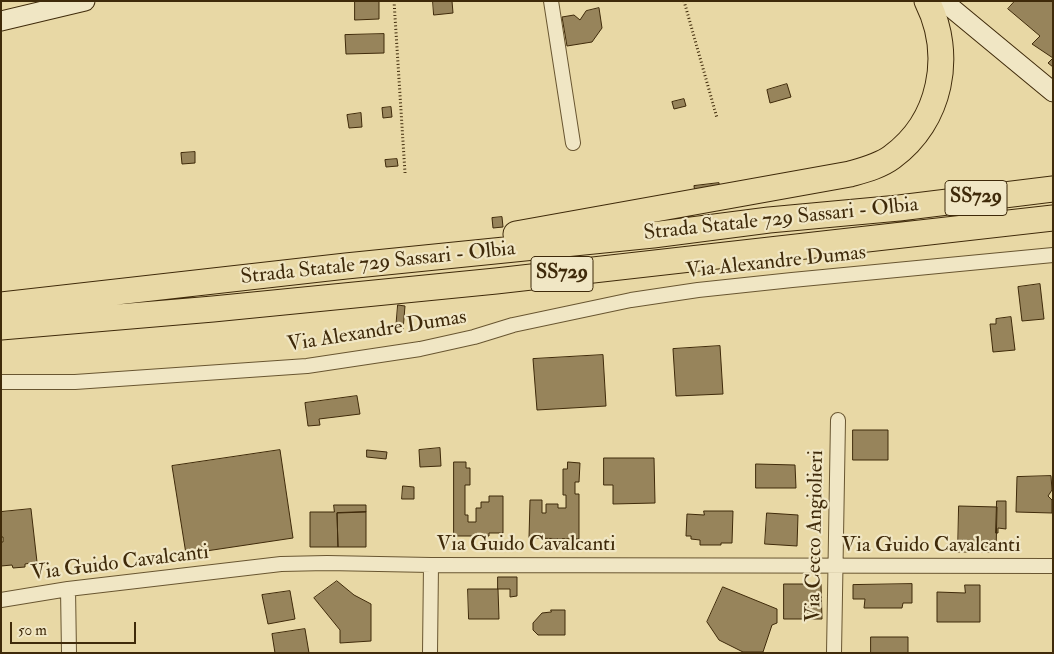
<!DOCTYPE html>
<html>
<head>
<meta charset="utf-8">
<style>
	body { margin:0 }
	#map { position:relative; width:1054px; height:654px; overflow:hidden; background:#e8d8a5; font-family:"IM FELL Double Pica",serif }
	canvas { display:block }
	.frame { position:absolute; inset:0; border:2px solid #3f2a0a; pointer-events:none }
	.scale { position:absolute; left:10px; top:622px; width:126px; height:22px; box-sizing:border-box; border:2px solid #3f2a0a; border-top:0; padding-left:6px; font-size:15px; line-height:18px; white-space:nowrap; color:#3f2a0a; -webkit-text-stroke:4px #f0e6c4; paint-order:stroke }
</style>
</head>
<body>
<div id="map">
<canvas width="1054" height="654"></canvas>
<div class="frame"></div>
<div class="scale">50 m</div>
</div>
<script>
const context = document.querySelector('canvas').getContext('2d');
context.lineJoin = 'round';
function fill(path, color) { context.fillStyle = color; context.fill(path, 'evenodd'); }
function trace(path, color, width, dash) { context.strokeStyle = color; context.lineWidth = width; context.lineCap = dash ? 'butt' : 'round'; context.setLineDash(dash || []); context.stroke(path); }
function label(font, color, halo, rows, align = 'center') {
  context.font = font + ' "IM FELL Double Pica",serif'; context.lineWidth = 4.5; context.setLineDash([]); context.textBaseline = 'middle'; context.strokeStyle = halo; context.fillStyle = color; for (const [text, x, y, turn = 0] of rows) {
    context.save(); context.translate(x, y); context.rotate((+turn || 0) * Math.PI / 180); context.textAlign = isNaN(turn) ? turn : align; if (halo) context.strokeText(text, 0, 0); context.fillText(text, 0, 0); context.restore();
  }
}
const building = new Path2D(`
	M355,1H379V19L355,20Z
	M433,1H452L453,13L434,15Z
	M1015,1H1053V67L1048,63L1053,58L1032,44L1040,36L1008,9Z
	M599,8L602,28L592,42L567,46L562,17L574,15L580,20L586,11Z
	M384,34V53L346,54L345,35Z
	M787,84L791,97L770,103L767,90Z
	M684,99L686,106L674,109L672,102Z
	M391,107L392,117L383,118L382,108Z
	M361,113L362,127L349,128L347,115Z
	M195,152V163L182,164L181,153Z
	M397,159L398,166L386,167L385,160Z
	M719,183L721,195L696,199L694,186Z
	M502,217L503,227L493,228L492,218Z
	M1040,284L1044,319L1022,321L1018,287Z
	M398,305L405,306L403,330L396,329Z
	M1011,317L1015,350L993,352L990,324H996V319Z
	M720,346L723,394L676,396L673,349Z
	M603,355L606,406L537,410L533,359Z
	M357,396L360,414L319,419L320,425L308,426L305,403Z
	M853,430H888V460H853Z
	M440,448L441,466L420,467L419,450Z
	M280,450L293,538L186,554L172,466Z
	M367,450L387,452L386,459L367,457Z
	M604,458H654L655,503L613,504V485H604Z
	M454,462H466V468H470V485H465V515H468V522H476V508H481V502H489V496H503V533H489V536H454Z
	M568,462L580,463L579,482H575V494H579V539L529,538L530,500H542V513H546V504H558V508H566V495H563V469H567Z
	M756,464L795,465L796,488H756Z
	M1051,476L1052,490L1048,496L1052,500V513L1016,512L1017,477Z
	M403,486L414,487V499H402Z
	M997,501H1006V529L998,528V533H996Z
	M334,505H366V512L337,513L338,547H310V512H334Z
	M959,506L997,507L996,552H958Z
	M31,509L37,562L25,564V567L13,568L12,565L1,566V542H3V537H1V512Z
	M704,511H733L732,543H721V545H700V540L691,539V536H686L687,514L704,515Z
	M366,512V547H338L337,513Z
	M767,513L798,515L797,546L765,544Z
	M498,577H517V596L510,597V589H498Z
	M337,581L354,595L371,604V641L340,643V630L314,598Z
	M784,584H821L822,619H784Z
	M912,584V603H903L902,608H864L865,599H853V585Z
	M965,585H980V622H937V592L965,593Z
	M723,587L777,609V623L772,625L763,652H743L719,640L707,622Z
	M468,589H498L499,619H469Z
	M290,591L295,619L268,624L262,595Z
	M551,610H565V635H538L533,630V623L542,613L551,612Z
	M305,629L309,653H275L272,634Z
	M871,637H908V653H871Z`);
fill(building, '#97845b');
trace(building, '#3f2a0a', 1);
const street = new Path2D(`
	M551,1L573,143
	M1,382H75L307,366L420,349L474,337L513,325L631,300L698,290L792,280L1053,255
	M68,589L69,653
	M1,600L68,589L281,564L327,563L431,565L1053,566
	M430,653L431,565
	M834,653L838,420`);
const secondary = new Path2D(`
	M943,1L1053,92
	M1,21L85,1`);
const highway = new Path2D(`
	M516,234L850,174C864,170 880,166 892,157C941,121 954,55 927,1
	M1,305L346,266L653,235L769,220L899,208L1053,189
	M1,327L213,309L496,281L1053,218`);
trace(street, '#695631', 16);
trace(secondary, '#3f2a0a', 21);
trace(highway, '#3f2a0a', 27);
trace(new Path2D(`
	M394,1L405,173
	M684,1L717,118`), '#3f2a0a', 3, [1, 2.5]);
trace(street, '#f0e6c4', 14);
trace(secondary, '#f0e6c4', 19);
trace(highway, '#e8d8a5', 25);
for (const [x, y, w] of [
	[976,198,62],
	[562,274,62]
]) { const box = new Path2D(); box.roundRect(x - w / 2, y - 17.5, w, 35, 4); context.fillStyle = '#f0e6c4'; context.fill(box); trace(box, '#3f2a0a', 1); }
label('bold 20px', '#3f2a0a', null, [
	["SS729",976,198],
	["SS729",562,274]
]);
label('21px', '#3f2a0a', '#f0e6c4', [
	["Strada Statale 729 Sassari - Olbia",781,220,-6],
	["Via Alexandre Dumas",776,263,-6],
	["Strada Statale 729 Sassari - Olbia",378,264,-6],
	["Via Alexandre Dumas",377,332,-9],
	["Via Cecco Angiolieri",816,536,-89],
	["Via Guido Cavalcanti",526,545],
	["Via Guido Cavalcanti",931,546],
	["Via Guido Cavalcanti",120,564,-7]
]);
</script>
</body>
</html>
